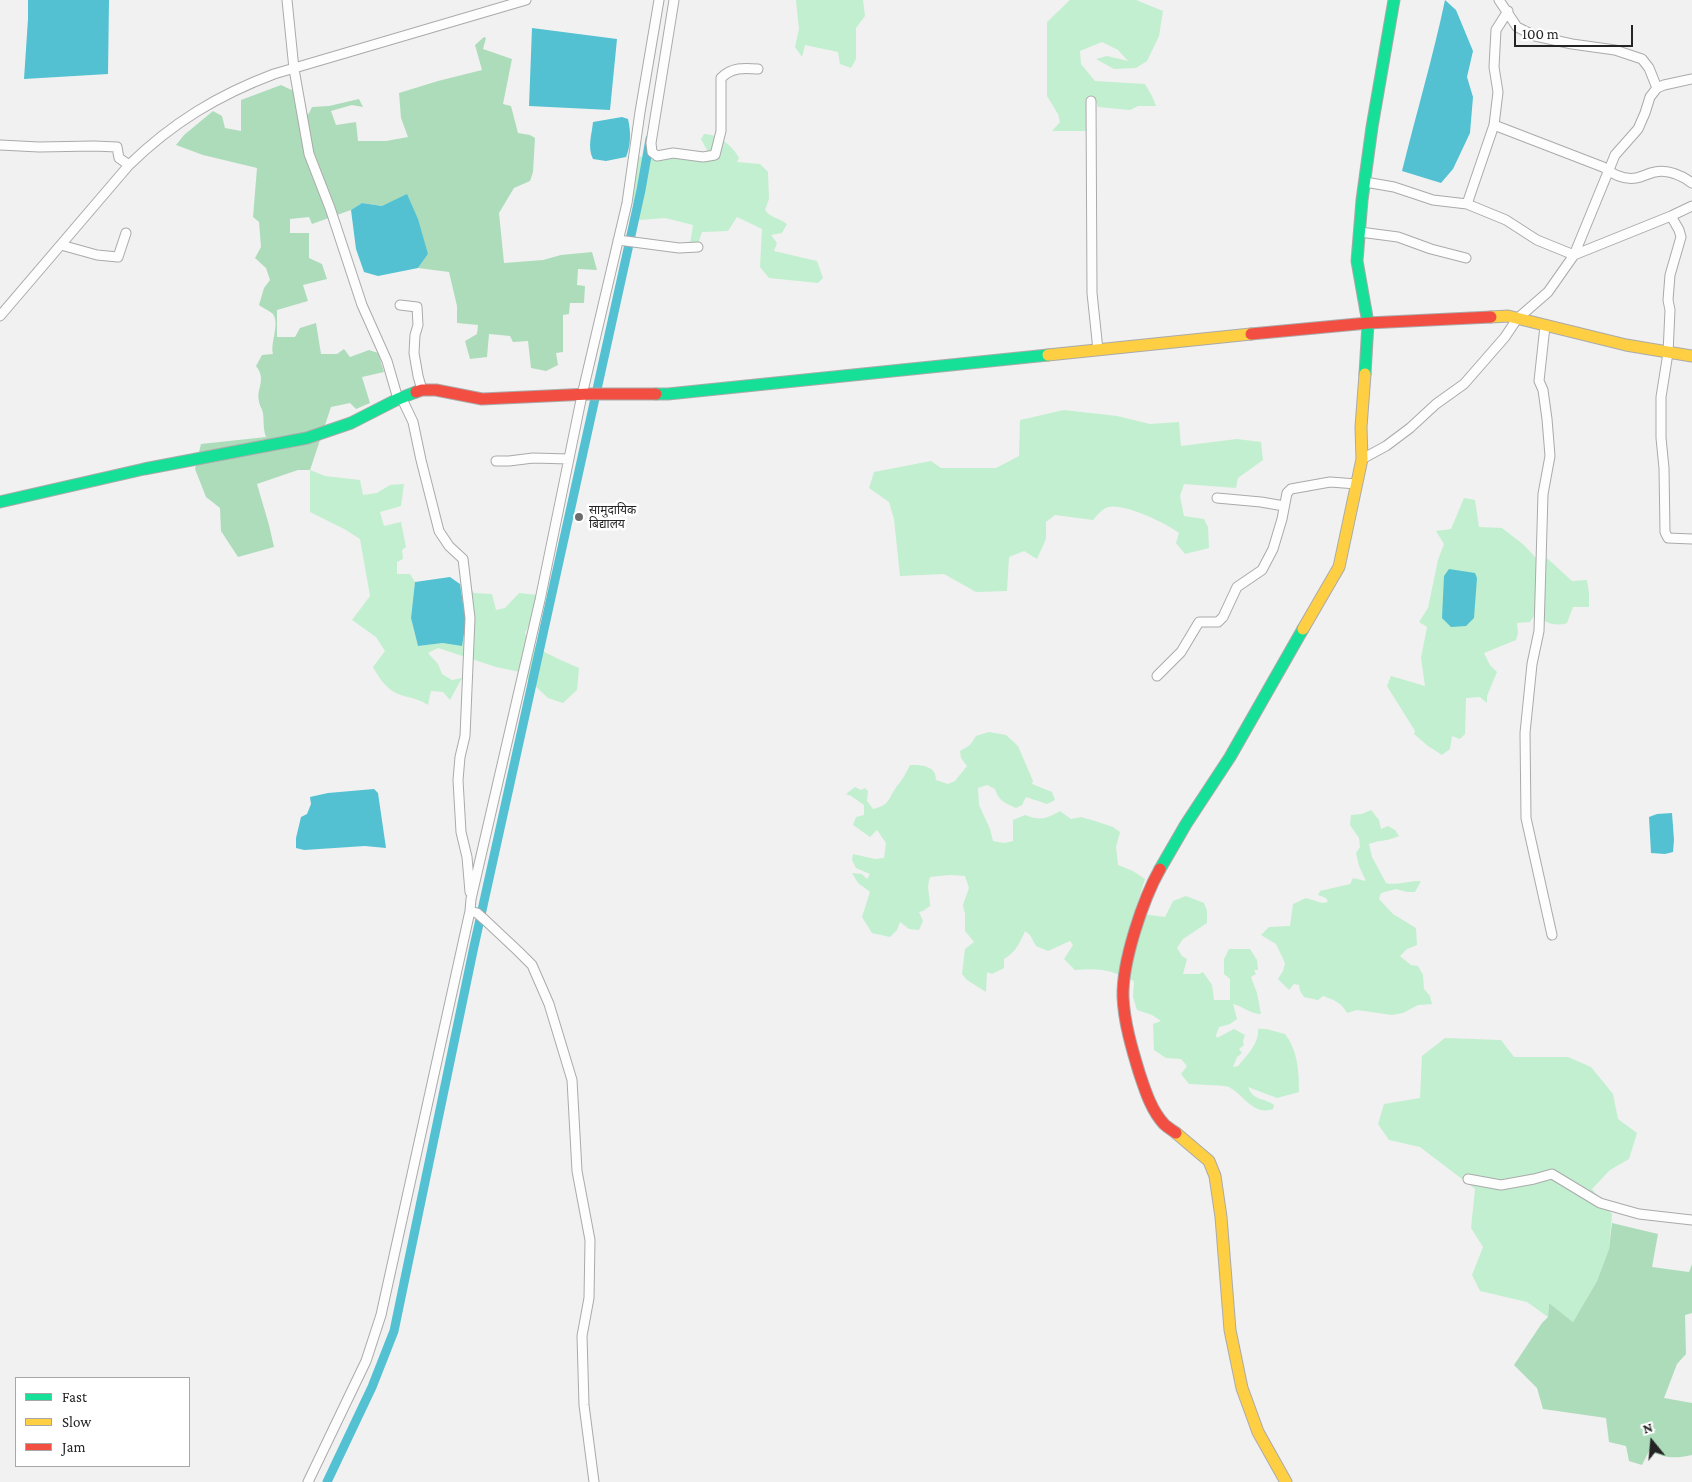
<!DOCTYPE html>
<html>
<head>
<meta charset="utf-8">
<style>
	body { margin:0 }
	#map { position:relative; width:1692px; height:1482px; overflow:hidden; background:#f1f1f1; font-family:"Crimson Pro",serif }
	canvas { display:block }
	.legend { position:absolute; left:15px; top:1377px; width:175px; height:90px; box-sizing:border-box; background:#fff; border:1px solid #a7a7a8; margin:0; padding:6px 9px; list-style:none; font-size:15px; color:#242425 }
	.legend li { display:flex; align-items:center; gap:10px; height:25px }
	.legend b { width:25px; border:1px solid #a7a7a8 }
	.north { position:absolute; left:1627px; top:1417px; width:50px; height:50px; -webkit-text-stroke:4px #fff; paint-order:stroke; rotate:343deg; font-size:14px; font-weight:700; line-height:20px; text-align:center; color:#242425 }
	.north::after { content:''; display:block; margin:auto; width:18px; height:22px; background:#242425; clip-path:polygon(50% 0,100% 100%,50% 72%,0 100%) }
	.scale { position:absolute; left:1514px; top:25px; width:119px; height:22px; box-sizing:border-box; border:2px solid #242425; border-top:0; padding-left:6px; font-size:15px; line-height:18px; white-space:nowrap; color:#242425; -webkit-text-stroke:4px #fff; paint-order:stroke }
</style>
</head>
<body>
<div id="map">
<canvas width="1692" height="1482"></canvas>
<ul class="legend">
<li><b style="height:6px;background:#16e098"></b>Fast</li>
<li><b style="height:6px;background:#ffcf43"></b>Slow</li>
<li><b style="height:6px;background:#f24e42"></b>Jam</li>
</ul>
<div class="north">N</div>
<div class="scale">100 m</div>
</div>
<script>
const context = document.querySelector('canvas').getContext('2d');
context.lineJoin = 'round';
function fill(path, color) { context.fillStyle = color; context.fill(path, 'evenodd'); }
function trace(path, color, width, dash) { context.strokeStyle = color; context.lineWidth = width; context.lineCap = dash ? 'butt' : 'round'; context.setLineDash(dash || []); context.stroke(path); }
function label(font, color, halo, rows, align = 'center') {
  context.font = font + ' "Crimson Pro","Noto Sans Devanagari",serif'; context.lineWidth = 5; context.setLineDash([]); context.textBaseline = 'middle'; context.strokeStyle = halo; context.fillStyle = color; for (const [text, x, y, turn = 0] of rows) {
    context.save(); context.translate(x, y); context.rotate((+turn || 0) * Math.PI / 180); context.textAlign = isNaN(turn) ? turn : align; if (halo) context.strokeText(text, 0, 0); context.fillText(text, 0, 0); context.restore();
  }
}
fill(new Path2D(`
	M796,0H863L865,16L856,28V59L851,68L840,64L838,52L805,45L802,57L795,47L799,29Z
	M1070,0H1136L1163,11L1159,36L1147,61L1136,68L1114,69L1096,59L1107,56L1128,61L1118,50L1102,42L1080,51L1081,64L1095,81L1145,84L1152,96L1156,106H1138L1130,110L1098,107L1095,99H1089L1087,131H1052L1060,122L1058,114L1047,96V22Z
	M704,134C718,134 733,146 739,158L737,162L760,164L768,172L769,199L765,210C772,219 778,217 787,224L782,233L771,235L777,243L774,251L817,261L823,278L818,283L769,278L760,267L762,229L737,217L728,231L702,232L698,244H690L693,225L665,218L639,220L632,198V160L626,157L673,156L701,162L707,150L701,139Z
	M1064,410L1117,416L1150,424L1179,422L1181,446L1237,439L1261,442L1263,460L1238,478L1236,488L1184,484L1180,496L1184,516L1204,519L1208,527L1209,548L1185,554L1176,543L1179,533C1166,523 1124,503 1108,507C1102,509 1097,515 1093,520L1055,515L1046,522V539L1037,559L1024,551L1009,557L1007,591L976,592L944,574L900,576L894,519L889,502L869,488L874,472L931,461L941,468H996L1019,456L1020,420Z
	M310,470L325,476L360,480L363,495L377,493L390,485L404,484L401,506L380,512L384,526L401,522L406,547L402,550L403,559L397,562V574H410L415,582L411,618L418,646L443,643L466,622L460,584L471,589L474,593L492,594L496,610L505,608L519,593L538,595L536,611L525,633C528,648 566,662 579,668L577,690L563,703L548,698L520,672L496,667L438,648L428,653L438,664L442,674L452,680L462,678L450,700L443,692L431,691L428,705C417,697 405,698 394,692C384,686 378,676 373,667L385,651L376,637L352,620L370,596L360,539L346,530L310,512Z
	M1464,498L1475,500L1479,527L1502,528L1524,545L1535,557L1548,559L1572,581L1587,580L1589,593V607H1573L1567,623C1552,627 1547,623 1535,614L1530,622L1517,623L1518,633L1516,640L1484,653L1490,665L1497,672L1487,696V703L1480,697L1466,698L1465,734L1460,739L1452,736L1450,749L1442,755L1428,746L1414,734L1415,731L1387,686L1391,676L1425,686L1421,658L1427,627L1419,622L1428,608L1438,560L1444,544L1436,531L1451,529Z
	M989,732L1006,735L1018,746L1033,781L1032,784L1052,792L1055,800L1047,804L1026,797L1022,805L1016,808C1007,804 998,801 995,789L987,785L978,788L979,805L990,829L993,841L1004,843L1013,841V820L1025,815C1040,821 1046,819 1060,811L1071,819L1081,817L1095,821L1113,827L1120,832L1116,847L1118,865L1133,871L1145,879L1134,913L1165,917L1173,901L1186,896L1204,903L1207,911V923L1183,939L1177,948L1182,956L1187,959L1183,974H1199L1203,972L1212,985L1214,1000H1230V979L1224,974V959L1229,949H1250L1257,960L1258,970H1254L1256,974L1251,977L1257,993L1261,1014C1248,1013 1245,1007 1233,1004L1237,1019L1230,1024L1219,1027L1216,1035L1217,1038L1234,1029L1245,1035L1243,1041L1244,1045L1239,1049L1242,1053L1237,1057L1233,1067L1238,1066C1247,1055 1259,1044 1258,1029C1268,1028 1275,1032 1285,1034C1298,1051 1299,1072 1299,1092L1277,1098L1248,1087C1254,1102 1264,1097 1274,1105L1273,1109C1253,1116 1244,1095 1229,1087C1224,1085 1196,1085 1189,1084L1181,1074L1187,1066L1181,1059L1166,1058L1154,1050L1153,1024L1161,1021L1152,1015L1137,1010L1133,997L1134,981C1110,970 1101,968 1075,970L1064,959L1073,945L1070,941L1048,951L1036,946L1030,935L1025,931C1020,943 1015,953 1004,959V968L992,974L987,972L986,992L967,980L962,974L965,949L974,942L965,931V914L963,905L969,888L965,876L950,875L930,877C926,888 930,895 930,906L923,911L919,912L923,921L919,930L909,929L900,922L897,930L890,937L872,933L862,917L870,892L858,883L852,873L862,874L867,879L870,874L856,868L852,860L853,854L875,859L884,858L886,843L877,830L870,837L853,825L856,817L864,815V805L851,796L846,794L855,787L861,790L865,788L868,791L867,801L873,809C891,805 888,798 897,786C903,779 906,773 910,765C921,765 936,765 936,780L948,784L955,781L967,766L961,758L960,751L970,745L976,736Z
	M1371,810L1379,820L1381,829L1388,826L1395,830L1399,836C1389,841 1379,840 1369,844L1372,857L1386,883C1397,886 1409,880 1421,881L1415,892H1407L1396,889L1381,893L1379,899L1393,914L1416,928L1417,945L1407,949L1400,956L1411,965L1418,966L1423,975L1424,989L1430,996L1432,1004L1418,1005L1403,1013L1392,1015L1357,1010L1347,1013C1341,1002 1334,1000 1323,996L1318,1000L1304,997L1300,991L1299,985L1294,984L1289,990L1278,979L1283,971L1285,963L1276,944L1261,935L1269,927L1290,926L1293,904L1306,898L1322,903L1328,902L1326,898L1318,895L1320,891L1350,884L1353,878L1366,881L1359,866L1356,853L1360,847L1359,838L1350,825L1351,815L1362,814Z
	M1445,1038L1501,1040L1514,1057H1568L1591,1067L1613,1094L1618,1119L1637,1133L1629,1159L1610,1170L1592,1189L1612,1214L1609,1249L1597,1281L1573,1322L1549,1303L1548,1317L1527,1302L1480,1291L1472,1275L1483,1247L1471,1228L1475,1189L1420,1147L1389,1140L1378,1124L1384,1104L1420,1098L1422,1056Z`), '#c2efcf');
fill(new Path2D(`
	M484,37L486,38L483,49L512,59L503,104L511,106L518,133L530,135L535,138L533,172L530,181L514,188L499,213L504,263L543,260L561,255L592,252L597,270L578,269L577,285L585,286L584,303H570L569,314L563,315V352L556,353L558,365L546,371L531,368L528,341L513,342L510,336L489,334L487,357L470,359L465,341L477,334L478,325L457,323V306L449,272L418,268L428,254L382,206L362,203L351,210L312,224L309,217L290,219V233H309V258L322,264L327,279L303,285L308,301L277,310V337H295L300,328L316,323L321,354H337L344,349L350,357L369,350L378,353L384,372L362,377L370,403L356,409L350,403L331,407L310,470H298L257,484L269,525L274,547L238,557L221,531L220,508L206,497L195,469L201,444L266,437C263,429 264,421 263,413C262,408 259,405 259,401C256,388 267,380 256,366L262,355L273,354C270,343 280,324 273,314C270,311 263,308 259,305L264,288L270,280L266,268L255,258L261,247L259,222L253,217L257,168L203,155L176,145L184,135L213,111L222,116L225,128L241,131V100L281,85L300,94L308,115L312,107L329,106L359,99L363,107L352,105L331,111L336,125L356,122L358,141H386L408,137L401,118L399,93L438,81L482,70L475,45Z
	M1612,1223L1658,1234L1652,1267L1689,1272L1692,1264V1313L1685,1315L1686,1354L1677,1364L1664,1398L1692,1403V1455C1674,1459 1666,1458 1649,1451L1642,1465L1629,1461L1626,1446L1609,1442L1606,1418L1543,1409L1537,1388L1514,1365L1542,1323L1548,1317L1549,1303L1573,1322L1597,1281L1609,1249Z`), '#addcbb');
fill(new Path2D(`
	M28,0H109L108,74L24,79L28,19Z
	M1445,0L1456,10L1473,51L1467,77L1473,97L1470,133L1453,169L1441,183L1402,171C1416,114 1433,57 1445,0Z
	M532,28L617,39L610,110L529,106Z
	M622,117L628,119C631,132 631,145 626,157L606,161L593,159C587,147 592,134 593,122Z
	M407,194L418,219L428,254L418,268L378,276L364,272L356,249L351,210L362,203L382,206Z
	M1449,569L1475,573L1477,578L1474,618L1466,626L1451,627L1442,618L1444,576Z
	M450,577L460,584L466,622L462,646L443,643L418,646L411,618L415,582Z
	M374,789L378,793L386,848L365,846L304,850L296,848V838L301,817L307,814L311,804L310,797L328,793Z
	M1672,813L1674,840L1673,852L1665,854L1651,853L1649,817L1657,814Z`), '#53c1d1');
trace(new Path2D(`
	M327,1482L372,1387L394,1331L473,951L641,190L650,139`), '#53c1d1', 9);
const street = new Path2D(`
	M287,0L294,69L309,154L330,208L362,305L387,361L398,399L403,401L413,422L421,460L439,531L449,546L463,559L470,618L465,736L460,757L458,780L461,832L467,857L470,892
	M674,0L651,143L652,152L657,156L673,153L703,157L715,155L721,131V78C732,67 744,68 758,69
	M1499,0L1517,27L1535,36L1572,44L1615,50L1642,59L1649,68L1657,88
	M1091,101L1092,293L1098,350
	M1494,125L1603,167C1612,174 1624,180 1636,178C1642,177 1649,173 1655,172C1669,169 1681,175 1692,183
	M0,145L39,147L94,146L117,147L119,158L129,165
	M1365,182L1394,187L1433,200L1467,204L1506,220L1537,240L1574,255L1615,155L1638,129L1645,113L1650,97L1657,88L1664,85L1692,79
	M1467,204L1494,125L1498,92L1494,67L1496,30L1508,11
	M1671,216L1679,230L1681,237L1670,275L1668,300L1670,310L1668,353L1661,397V438L1664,468L1665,532L1668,538L1692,539
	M1360,232L1398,237L1431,249L1466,258
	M618,240L679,248L698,247
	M61,245L97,255L118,257L126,233
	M400,305L417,307L418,325L415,335L414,353L418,376L422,390
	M0,316L129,165C172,123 218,95 274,74L526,0
	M1545,326L1539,381L1543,390L1547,419L1550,456L1543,494L1539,631L1532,664L1525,733L1526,818L1552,935
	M1362,459L1386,446L1410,428L1436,404L1464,384L1505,337L1517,319L1548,292L1574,255L1671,216L1692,206
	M496,461H509L533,458L569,459
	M1217,498L1261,502L1284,506
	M1157,676L1181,652L1199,622H1218L1223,617L1237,587L1262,570L1273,549L1282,519L1287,493L1291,489L1330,482L1357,484
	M470,911L477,913L485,920L518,951L532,965L549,1004L572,1080L577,1171L590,1240L589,1298L582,1336L584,1405L594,1482
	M1468,1179L1501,1185L1534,1179L1552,1174L1600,1203L1639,1214L1692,1220
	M308,1482L366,1361L381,1315L470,911L471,899L540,600L582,395L627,203L640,112L659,0`);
const fast = new Path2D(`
	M1365,374L1368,323L1357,261L1362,200L1372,127L1394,0
	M656,394H668L1048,355
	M0,502L144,469L307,438L351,423L398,399L416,392
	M1160,869L1186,824L1230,757L1303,629`);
const slow = new Path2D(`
	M1491,317L1508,316L1626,345L1692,356
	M1048,355L1251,334
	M1303,629L1339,567L1362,459L1361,427L1365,374
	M1176,1133L1209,1161L1215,1176L1221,1217L1230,1330L1242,1388L1258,1432L1286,1482`);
const jam = new Path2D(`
	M1251,334L1368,323L1491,317
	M416,392L422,390H436L482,399L589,394H656
	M1160,869C1143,899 1122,962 1123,997C1124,1022 1132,1049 1139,1072C1145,1090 1151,1110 1164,1124C1167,1127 1172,1130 1176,1133`);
trace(street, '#aaa', 11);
trace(fast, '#aaa', 13);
trace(slow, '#aaa', 13);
trace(jam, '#aaa', 13);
trace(street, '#fdfdfd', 9);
trace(fast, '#16e098', 11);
trace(slow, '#ffcf43', 11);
trace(jam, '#f24e42', 11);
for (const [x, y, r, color] of [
	[579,517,5,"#6c6c6c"]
]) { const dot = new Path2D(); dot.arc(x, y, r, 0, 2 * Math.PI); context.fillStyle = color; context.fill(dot); trace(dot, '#fff', 2); }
label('12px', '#242425', '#fff', [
	["सामुदायिक",589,510],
	["बिद्यालय",589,524]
], 'left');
</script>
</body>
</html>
